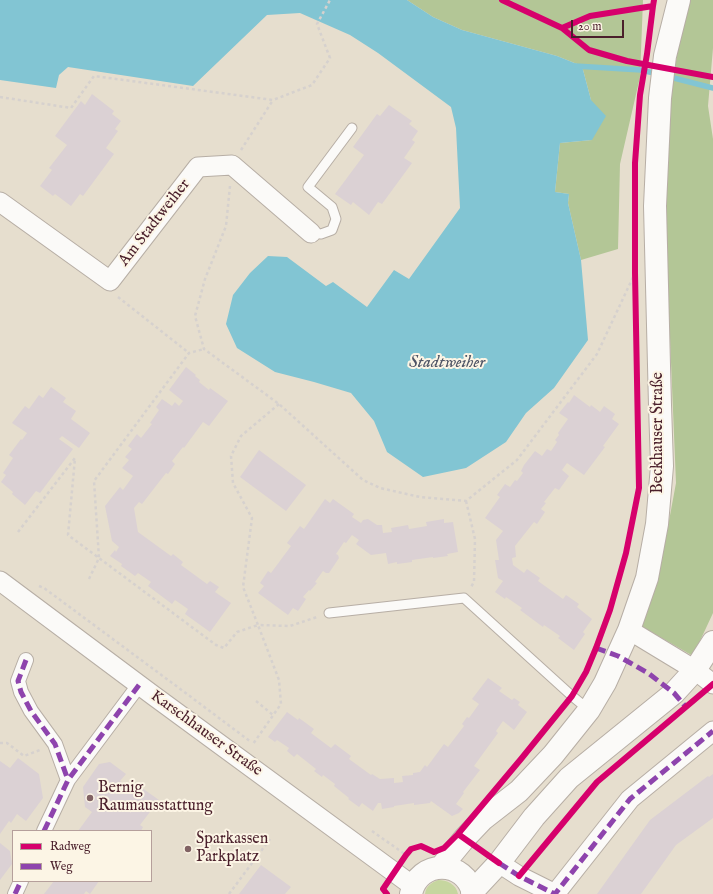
<!DOCTYPE html>
<html>
<head>
<meta charset="utf-8">
<style>
	body { margin:0 }
	#map { position:relative; width:713px; height:894px; overflow:hidden; background:#e6dece; font-family:"IM FELL English",serif }
	canvas { display:block }
	.legend { position:absolute; left:12px; top:830px; width:140px; height:52px; box-sizing:border-box; background:#fcf5e5; border:1px solid #b59f9b; margin:0; padding:5px 7px; list-style:none; font-size:12px; color:#4a1f2b }
	.legend li { display:flex; align-items:center; gap:8px; height:20px }
	.legend b { width:20px; border:1px solid #b59f9b }
	.scale { position:absolute; left:571px; top:20px; width:53px; height:18px; box-sizing:border-box; border:2px solid #4a1f2b; border-top:0; padding-left:5px; font-size:12px; line-height:14px; white-space:nowrap; color:#4a1f2b; -webkit-text-stroke:3px #fcf5e5; paint-order:stroke }
</style>
</head>
<body>
<div id="map">
<canvas width="713" height="894"></canvas>
<ul class="legend">
<li><b style="height:5px;background:#d6006c"></b>Radweg</li>
<li><b style="height:5px;background:#8e44ad"></b>Weg</li>
</ul>
<div class="scale">20 m</div>
</div>
<script>
const context = document.querySelector('canvas').getContext('2d');
context.lineJoin = 'round';
function fill(path, color) { context.fillStyle = color; context.fill(path, 'evenodd'); }
function trace(path, color, width, dash) { context.strokeStyle = color; context.lineWidth = width; context.lineCap = dash ? 'butt' : 'round'; context.setLineDash(dash || []); context.stroke(path); }
function label(font, color, halo, rows, align = 'center') {
  context.font = font + ' "IM FELL English",serif'; context.lineWidth = 4; context.setLineDash([]); context.textBaseline = 'middle'; context.strokeStyle = halo; context.fillStyle = color; for (const [text, x, y, turn = 0] of rows) {
    context.save(); context.translate(x, y); context.rotate((+turn || 0) * Math.PI / 180); context.textAlign = isNaN(turn) ? turn : align; if (halo) context.strokeText(text, 0, 0); context.fillText(text, 0, 0); context.restore();
  }
}
fill(new Path2D(`
	M438,880C447,880 456,884 458,894H425C426,886 431,883 438,880Z`), '#c6d69f');
fill(new Path2D(`
	M407,0H643L640,77L620,164L618,249L581,260L568,203L569,194L555,192L560,143L592,140L591,100L582,66L557,56L462,30L433,17Z
	M689,0H713V48L708,106L713,139V613L693,656L641,626L661,564L676,483L665,217L668,113L682,23Z`), '#b3c696');
fill(new Path2D(`
	M0,0H407L433,17L462,30L557,56L582,66L591,100L606,116L592,140L560,143L555,192L569,194L568,203L581,260L588,340L554,388L526,413L506,442L466,468L423,477L387,452L374,421L351,393L314,382L275,372L237,348L226,324L233,295L250,273L268,256L287,257L326,286L333,282L367,307L394,270L409,279L460,208L456,128L451,107L378,53L350,35L300,13L267,15L193,86L68,67L59,75L56,88L0,80Z`), '#82c5d3');
trace(new Path2D(`
	M575,66L641,70L658,74
	M666,76L713,88`), '#82c5d3', 5.5);
fill(new Path2D(`
	M92,94L114,111L112,114L121,121L115,129L118,131L106,148L114,154L83,196L80,194L71,206L55,194L53,196L40,186L52,170L49,168L67,145L55,136L81,101L85,105Z
	M389,105L412,121L409,124L418,131L412,140L415,142L404,158L412,163L382,204L378,202L369,215L353,202L351,205L335,194L364,155L353,147L377,114L380,116Z
	M186,367L196,375L195,376L200,380L199,382L209,390L210,388L228,401L209,426L203,422L184,448L183,447L172,461L175,464L168,474L166,473L142,504L139,502L134,508L138,532L171,556L173,554L183,562L181,565L207,584L210,581L219,587L215,592L231,603L210,632L185,614L188,609L175,600L172,604L148,586L151,582L138,573L135,576L121,566L122,564L110,556L115,550L116,552L119,547L112,541L105,506L120,487L123,490L133,476L122,468L129,460L125,457L132,449L128,446L137,434L141,438L152,424L150,423L159,410L156,407L162,399L172,406L175,402L179,406L183,401L169,390Z
	M51,387L66,398L63,402L76,411L71,419L90,433L79,448L62,436L59,439L73,449L40,493L36,491L25,505L12,494L13,492L1,482L6,475L3,473L13,458L9,455L21,439L22,440L27,433L12,423L25,406L29,409L39,395L43,398Z
	M574,395L590,407L591,405L600,412L604,406L615,414L612,419L619,424L603,446L605,447L584,475L567,463L562,470L569,476L559,490L555,488L544,502L546,503L541,509L545,512L537,524L534,522L515,546L516,557L512,558L513,565L524,573L527,569L540,578L538,581L563,599L566,595L579,604L577,607L592,619L583,632L585,634L574,650L558,638L560,636L544,625L543,627L520,610L522,608L506,597L505,599L495,592L503,581L498,578L495,560H499L496,540L503,531L485,518L500,497L497,495L505,484L510,487L515,480L517,481L523,473L521,471L524,465L535,451L542,456L547,449L551,451L557,442L555,440L559,435L558,433L568,419L559,413L568,402L569,403Z
	M259,450L306,485L286,511L240,477Z
	M325,499L330,503L333,499L354,514L352,517L361,523L363,520L368,519L377,525H382L383,533L392,532L391,528L408,525L409,529L427,526L426,522L444,519V523L453,522L458,552L447,554L448,556L433,558V557L412,560V562L397,564V562L388,564L386,553L371,555L356,544L359,540L352,535L346,543L344,542L336,554L338,555L339,558L329,573H326L323,571L315,582L317,583L310,591L309,590L303,597L306,599L298,611L293,608L288,615L258,593L264,586L260,583L268,571L271,573L291,546L287,543L300,526L304,529Z
	M488,678L502,688L499,691L512,700L514,698L520,702L518,705L527,712L514,730L503,721L496,731L498,733L474,766L480,770L463,792L464,793L456,804L463,809L459,813L452,816L431,801L430,803L414,805V803L394,806V807L382,809L381,803H378L373,811L362,803L359,807L348,799L349,798L334,786L335,784L323,775L322,777L314,771L316,769L297,754L294,757L287,751L289,748L277,740L275,742L268,737L287,712L298,720L299,718L314,729L311,733L331,748L335,744L351,756L349,759L371,775L372,774L380,779L394,778V783L403,782L402,776L413,775V773L420,772L425,765L427,767L444,744L448,747L464,726L462,724L467,717L469,718L479,704L472,699Z
	M18,758L39,774L43,798L26,821L17,814L11,823L9,821L0,834V761L10,768Z
	M110,762L126,774L120,781L137,794L142,788L159,800L140,825L143,827L141,831H78L92,812L85,807L83,787L99,764Z
	M713,774V818L676,845L641,894H597L650,820L708,776L709,777Z
	M0,843L10,851L12,864L0,880Z
	M261,865L291,887L285,894H239Z
	M54,881H99L90,894L86,891L84,894H44Z`), '#dbd1d4');
const service = new Path2D(`
	M311,233L321,234L332,230L336,219L332,207L308,187L352,128
	M329,613L464,598L572,696L589,710`);
const pedestrian = new Path2D(`
	M26,660L18,681L21,692L31,711L55,744L68,780
	M44,831L68,780L139,685
	M15,894L21,881`);
const minor = new Path2D(`
	M0,202L110,281L198,167L232,165L311,233
	M0,581L154,696L413,886
	M629,630L695,670L713,684
	M499,863L519,876L555,894L630,799L713,731`);
const tertiary = new Path2D(`
	M441,867L464,839L483,819L519,791L553,755L589,710L605,683L629,630L647,578L657,524L662,466L660,405L655,206L660,98L665,56L679,0
	M472,892L499,863L534,817L569,778L674,693L695,670L713,642
	M411,894C418,859 466,859 473,894`);
trace(service, '#b7aea5', 11);
trace(pedestrian, '#b7aea5', 16);
trace(minor, '#b7aea5', 21);
trace(tertiary, '#b7aea5', 24);
trace(new Path2D(`
	M0,97L71,108L94,76L273,100L312,85L330,58L317,24L330,0
	M241,150L273,100
	M230,186L226,226L205,279L195,316L204,349L279,404L363,480L380,488L420,497L466,501L517,460L597,354L635,273
	M118,297L189,353
	M279,404L241,436L231,456L233,483L252,518L243,587L258,625L290,626L317,617
	M466,501L475,539L474,582L471,587
	M18,532L75,458L68,535L216,645L224,648L237,632L258,625L279,680L281,704L253,744
	M89,579L99,558L94,481L189,353L204,349
	M39,586L44,588L183,691L251,742
	M256,701L273,715
	M0,743H7L24,756L40,750
	M372,831L406,855
	M229,894L270,839`), '#d6d1ce', 2.5, [3, 3]);
trace(service, '#fbfaf8', 9);
trace(pedestrian, '#fbfaf8', 14);
trace(minor, '#fbfaf8', 19);
trace(tertiary, '#fbfaf8', 22);
trace(new Path2D(`
	M596,648L618,656L648,673L674,693L686,707
	M26,660L18,681L21,692L31,711L55,744L68,780
	M44,831L68,780L139,685
	M499,863L519,876L555,894L630,799L713,731
	M15,894L21,881`), '#8e44ad', 5, [10, 5]);
trace(new Path2D(`
	M502,0L562,28L590,16L653,6
	M562,28L589,50L627,61L713,77
	M458,834L521,759L572,696L586,672L596,648L610,610L626,553L639,488L635,273V163L640,95L647,54L653,6L654,0
	M519,876L597,782L713,684
	M387,894L383,889L406,855L411,849L421,846L434,852L444,848L458,834L499,863`), '#d6006c', 6);
for (const [x, y, r, color] of [
	[90,798,4,"#816264"],
	[188,849,4,"#816264"]
]) { const dot = new Path2D(); dot.arc(x, y, r, 0, 2 * Math.PI); context.fillStyle = color; context.fill(dot); trace(dot, '#fcf5e5', 1.5); }
label('16px', '#4a1f2b', '#fcf5e5', [
	["Am Stadtweiher",155,223,-52],
	["Beckhauser Straße",659,433,-90],
	["Karschhauser Straße",206,734,36]
]);
label('16px', '#4a1f2b', '#fcf5e5', [
	["Bernig",98,789],
	["Raumausstattung",98,807],
	["Sparkassen",196,840],
	["Parkplatz",196,858]
], 'left');
label('italic 17px', '#4f5566', '#fcf5e5', [
	["Stadtweiher",447,364]
]);
</script>
</body>
</html>
